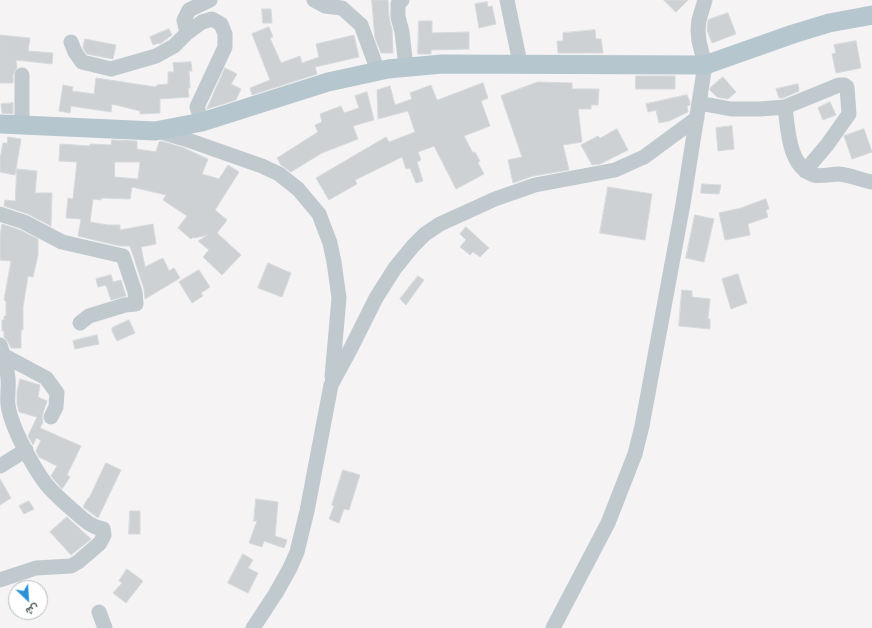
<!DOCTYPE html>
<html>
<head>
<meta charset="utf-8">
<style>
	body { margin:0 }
	#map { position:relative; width:872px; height:628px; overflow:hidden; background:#f5f3f3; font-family:Cabin,Vazirmatn,sans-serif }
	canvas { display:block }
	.north { position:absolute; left:8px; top:580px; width:40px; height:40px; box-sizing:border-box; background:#fff; border:1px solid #b7bdbf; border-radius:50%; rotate:155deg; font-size:11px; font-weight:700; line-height:16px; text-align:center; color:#4c595f }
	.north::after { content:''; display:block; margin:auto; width:14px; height:18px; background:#2b91d7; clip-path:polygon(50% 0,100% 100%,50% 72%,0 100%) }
</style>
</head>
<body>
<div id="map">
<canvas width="872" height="628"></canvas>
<div class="north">ش</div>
</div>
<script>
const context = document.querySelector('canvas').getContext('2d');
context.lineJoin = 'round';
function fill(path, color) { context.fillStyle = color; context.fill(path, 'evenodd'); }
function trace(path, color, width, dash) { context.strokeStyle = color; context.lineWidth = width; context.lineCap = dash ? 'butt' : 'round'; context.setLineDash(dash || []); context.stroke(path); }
const building = new Path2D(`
	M372,0H388L389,17L392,30L393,53H381L375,38Z
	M664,0H688L676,12Z
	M487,2L488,7L492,6L496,24L479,28L475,4Z
	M262,9H271L272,23H263Z
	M728,13L736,34L712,43L707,30L708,20Z
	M419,21H432V33L469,32V49L431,50V54H418Z
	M269,27L273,37L270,38L281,63L300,56L302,63L319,57L316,44L354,35L359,57L315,67L317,74L252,95L250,88L270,80L252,34Z
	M169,29L172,35L160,44L159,43L153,45L150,37Z
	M595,30L596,39H601L603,53H558L557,41H563V33Z
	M0,35L30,38L28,51L53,53L52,64L16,60L17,68L13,75V83H0Z
	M85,39L116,45L113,59L87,54L83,48Z
	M856,41L861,68L836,73L832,54L836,53L834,45Z
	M191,62L192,71H189L190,88H188L189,97L160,99V113L140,114V111L112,104L111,112L71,106L70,113L59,111L63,85L73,87L72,91L94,94L96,78L156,87L157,85L168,84V72H174L173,63Z
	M225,68L237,74L231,84L241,89L236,100L207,109Z
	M636,76H675V89H636Z
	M723,77L736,92L728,99L717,97L710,90V88Z
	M538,82L572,83V89H599L598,105H591V109H578L582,142L563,145L569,170L533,176L513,183L508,160L522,157L501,96Z
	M483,83L488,98L481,101L490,126L464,136L473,153L475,152L480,161L478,163L484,174L456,189L434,146L418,152L421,160L417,162L423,181L416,183L410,168L406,169L402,157L355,180L357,184L329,200L316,178L386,137L389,142L415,132L408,111L378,119L377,90L390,86L395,105L412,99L410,93L431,85L437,100Z
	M798,84L799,91L783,98H779L776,89Z
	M367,92L374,120L353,126L358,139L322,153L291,172L281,165L277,158L318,132L315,125L322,122L320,114L341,106L344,113L359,108L355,96Z
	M687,95L690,102V105L687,106L688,112L669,121L659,123L656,110L648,112L646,104Z
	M830,102L836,115L823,120L818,108Z
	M13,103V114L2,113L1,104Z
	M732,126L734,149L718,151L716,128Z
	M617,129L628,150L600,164L592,165L581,145L598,136L600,138Z
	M864,129L872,152L852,159L844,136Z
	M8,137L21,139L15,175L0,172V159L3,143H7Z
	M112,140L137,141V149L156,152L159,142L161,141L184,148L208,159L202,174L219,179L228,165L239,172L215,210L227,220L217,233L241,255L222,275L203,257L209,250L198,241L208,235L194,238L193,237L191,239L178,228L187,216L163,200L166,195L132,187L130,199L101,198V200L93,199L90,222L108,225H120V230L153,224L156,244L141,247L145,267L163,258L169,271L174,268L180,278L145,299L144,289L130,246H120L78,236L81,219L66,218L68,198L73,199L77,162L59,161L60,144L90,146V144L111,145ZM115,162H140L138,179L115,177Z
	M17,169L37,171L35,193H52L51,226L28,214L4,206L5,200L15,201Z
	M702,184L721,185L719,194L701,193Z
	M608,187L652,194L645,240L600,233Z
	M766,199L769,209L766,210L768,217L748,224L750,235L725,240L719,213L741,208Z
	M695,215L714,219L704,262L686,258Z
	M2,224L20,230L38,239V255L33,277L28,276L23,307V330H21V348H11L8,342L4,337V331H2V320H4V316H6V301L4,300L11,261L0,260V237Z
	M466,227L489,248L480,257L473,252L470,255L460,247L466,240L460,234Z
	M268,263L291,273L282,297L258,288Z
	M199,270L210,287L201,293L203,296L192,303L179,282Z
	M738,274L747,303L731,309L722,279Z
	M111,275L113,282L121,280L126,296L111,300L106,285L98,287L96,279Z
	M418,276L424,280L406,305L400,299Z
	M682,290L692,291V297L710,299L708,319H710V329L679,326Z
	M129,320L135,333L117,341L112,331V328Z
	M97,335L99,344L75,349L73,341Z
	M20,379L40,385L38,397L47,401L43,413L42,417L43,422L40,428L81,446L67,475L70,477L62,489L51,476L57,466L39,457L36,451L41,440L36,438L33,445L28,436L37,417L19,412L17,404V392Z
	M106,463L121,470L98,518L83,507L88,498H89Z
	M343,470L360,475L349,510L344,509L339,523L329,519L334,506L332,505Z
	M0,479L11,498L0,505Z
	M256,499L278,502L275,536L287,540L284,548L264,541L262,547L249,543L257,521H254Z
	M29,501L34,509L24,514L19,506Z
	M130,511H140V534H129Z
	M67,517L91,539L71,555L50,532Z
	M243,554L253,560L248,568L258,573L248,593L228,583Z
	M127,569L143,581L126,603L113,593L122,583L119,581Z`);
fill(building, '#cdd1d4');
trace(building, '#d7dadd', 1);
trace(new Path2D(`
	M314,0L325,6L342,8L361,25L378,71
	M402,0L398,4V17L402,32L406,67
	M507,0L520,63
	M187,33L184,20L189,10L210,0
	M71,42L75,52L82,62L111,69L156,56L174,46L187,33L202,22L212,19L221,24L225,34V47L197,107L202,122
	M699,103L731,109H760L785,107L839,85H844L847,87L849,114L827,145L805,171
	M785,107C788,128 788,167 814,175C821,177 831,174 839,174C850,175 861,180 872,182
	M22,125V75
	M158,131L185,139L262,166L279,174L298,189L319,214L330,243L334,262L339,298L332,377
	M0,214L24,222L62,242L123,256L135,292L136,304L125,305L89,316L80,323
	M0,345C4,356 7,367 8,378C9,387 7,396 8,405C11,427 33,467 46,484C55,495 65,503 75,512C83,519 91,527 103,529L104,535L100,543L78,562L71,566L36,568L0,580
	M3,355L46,378L57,393L56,407L51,417
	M0,466L26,450
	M99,612L105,628
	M253,628L276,593L290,568L297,552L307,511L331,385L350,350L376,298L395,268L413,246L425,234L440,224L495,199L535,185L615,170L644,157L697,118
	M553,628L608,523L635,454L642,426L683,204L705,65L699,41L698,30L699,20L705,0`), '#c0c9ce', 15);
trace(new Path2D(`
	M0,124L155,131L202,122L328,82L388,69L442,64L705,65L793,34L829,23L872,15`), '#b5c6ce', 19);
</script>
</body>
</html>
